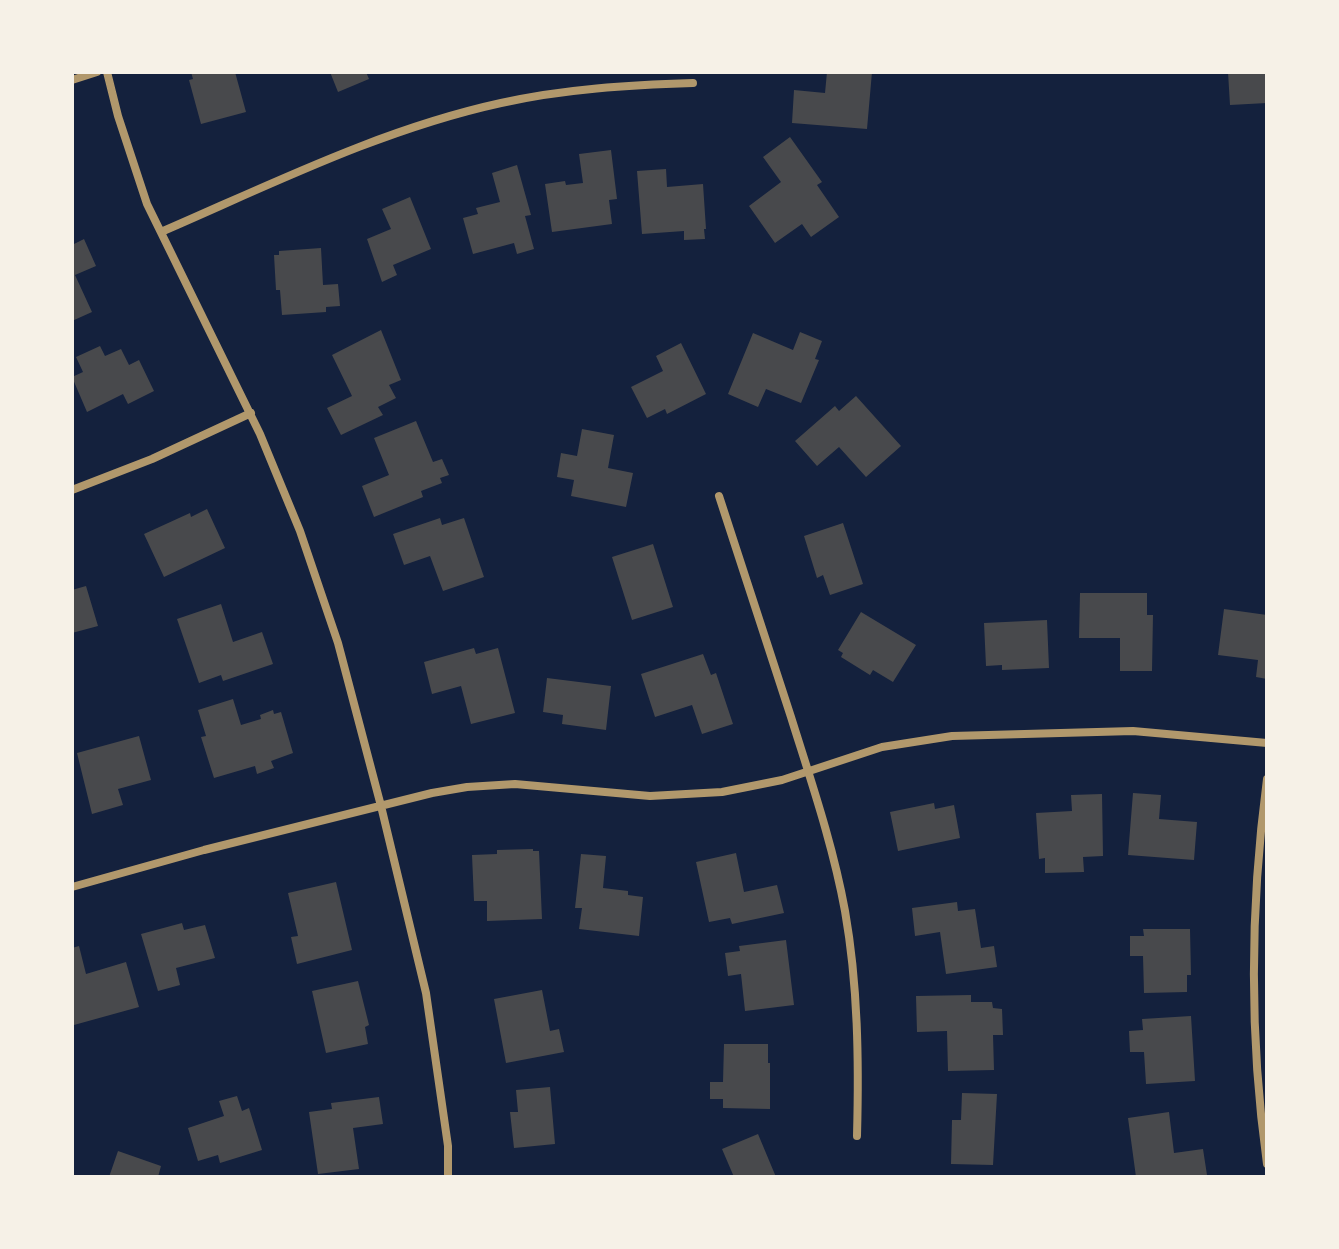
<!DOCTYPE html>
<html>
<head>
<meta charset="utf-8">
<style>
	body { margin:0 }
	#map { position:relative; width:1339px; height:1249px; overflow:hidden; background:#14213d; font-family:Inter,sans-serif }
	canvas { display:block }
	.frame { position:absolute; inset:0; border:74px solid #f6f1e7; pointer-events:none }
</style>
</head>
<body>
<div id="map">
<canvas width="1339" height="1249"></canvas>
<div class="frame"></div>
</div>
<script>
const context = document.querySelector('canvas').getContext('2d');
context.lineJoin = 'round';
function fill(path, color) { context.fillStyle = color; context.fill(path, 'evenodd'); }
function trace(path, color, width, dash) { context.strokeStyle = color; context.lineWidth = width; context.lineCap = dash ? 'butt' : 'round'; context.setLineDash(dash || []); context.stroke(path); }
fill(new Path2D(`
	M191,72H235L246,112L201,124L189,80L193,79Z
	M330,72H366L369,79L338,92Z
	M827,72H872L867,129L792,123L794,90L825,93Z
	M1228,72H1267V103L1230,105Z
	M790,137L822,182L817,185L839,217L811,237L802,224L775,243L749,206L781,182L763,157Z
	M611,150L617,199L609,200L612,224L552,232L545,184L565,181L566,185L583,183L579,154Z
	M517,165L531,215L525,216L534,249L517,254L514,243L473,254L463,218L478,214L476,208L500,202L492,173Z
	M666,169L667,187L703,184L706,229H704L705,239L684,240V231L642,234L637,171Z
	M410,197L431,249L393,265L397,275L382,282L367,239L391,229L382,209Z
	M84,239L96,266L75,275L92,312L72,321V245Z
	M321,248L323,285L338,284L340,306L326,307V312L282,315L280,290H276L274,255H279V251Z
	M381,330L401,380L389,385L396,398L378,407L383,415L341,435L327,408L352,396L332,355Z
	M800,332L822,341L815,359L819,360L801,403L766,389L758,407L728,394L753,333L793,350Z
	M681,343L706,394L667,414L665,409L647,418L631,387L663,371L656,356Z
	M100,346L105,356L121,349L129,365L139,360L154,391L128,404L123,394L87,412L72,377L83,372L76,357Z
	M856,396L901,446L866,477L839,447L817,466L795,441L835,406L839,411Z
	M416,421L433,462L442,459L449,475L440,478L442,483L421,491L423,497L374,517L362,486L389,475L374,438Z
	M582,429L614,435L608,468L633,473L626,507L571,496L574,480L557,477L561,453L577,456Z
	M207,509L225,548L164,577L144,534L190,513L191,517Z
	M440,518L442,525L464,518L484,577L443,591L430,556L404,565L393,534Z
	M843,523L863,584L830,595L823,575L817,578L804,536Z
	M653,544L673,607L632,620L612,557Z
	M86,586L98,626L72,633V590Z
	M1080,593H1147V615H1153L1152,671H1120V638H1079Z
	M221,604L233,642L262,632L273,664L223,681L221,675L199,683L177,619Z
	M1224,609L1267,615V679L1256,677L1258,660L1218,655Z
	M861,612L916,645L893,682L873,670L870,675L841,657L843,653L838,650Z
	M1047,620L1049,668L1002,670V665L986,666L984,623Z
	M474,648L476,654L498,648L515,713L471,724L461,686L432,694L424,662Z
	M703,654L711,675L716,673L733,724L702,734L692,705L655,717L641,674Z
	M547,678L611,686L606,730L562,724L563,715L543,712Z
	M233,699L241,725L261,719L260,715L273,710L274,714L281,712L293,753L271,761L274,768L257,774L255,766L214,778L201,737L206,736L198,710Z
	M139,736L151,780L118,789L123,805L92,814L77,753Z
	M1133,793L1161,795L1159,819L1197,822L1194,860L1128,855Z
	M1102,794L1103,856L1083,857L1084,872L1045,873V858L1039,859L1036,813L1072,811L1071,795Z
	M934,803L935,809L954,805L960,838L898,851L890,812Z
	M533,849V851H539L542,919L487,921V901H474L472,855L497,854V850Z
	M736,853L744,892L777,885L784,913L732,924L730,918L709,922L696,862Z
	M581,854L606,856L603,888L628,891V895L643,897L639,936L579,929L582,908H575Z
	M336,882L352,950L297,964L291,937L298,936L288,893Z
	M957,902L958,911L975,909L981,948L994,946L997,967L946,974L940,932L915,936L912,908Z
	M182,923L184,930L205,925L215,958L176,968L180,985L158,991L141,934Z
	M1143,929H1190L1191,975H1187V992L1144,993L1143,956H1130V936H1144Z
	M786,940L794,1005L745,1011L741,974L728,976L725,953L740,951L739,946Z
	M79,946L86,974L126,962L139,1007L74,1025L72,948Z
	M358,981L369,1025L365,1027L368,1044L326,1053L312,991Z
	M542,990L550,1031L559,1029L564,1052L506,1063L494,999Z
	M971,995V1002H992L993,1008L1002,1009L1003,1035H993L994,1070L948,1071L947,1031L917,1032L916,996Z
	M1191,1016L1195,1081L1146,1084L1144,1052H1130L1129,1031L1143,1030L1142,1019Z
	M724,1044H768V1063H770V1109L723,1108V1099H710V1082H723Z
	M550,1087L555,1144L514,1148L510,1112H518L516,1090Z
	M962,1093L997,1094L993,1165L951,1164L952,1120H961Z
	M237,1096L242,1111L249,1108L262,1150L220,1163L218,1155L198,1161L188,1128L224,1116L219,1101Z
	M379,1097L383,1124L353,1128L359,1169L318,1174L309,1112L332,1109L331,1103Z
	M1169,1112L1174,1153L1203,1149L1207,1175L1136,1177L1128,1118Z
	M758,1134L776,1177H734L722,1149Z
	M118,1151L161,1166L158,1177H109Z`), '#48494c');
trace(new Path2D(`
	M107,72L118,116L147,204L260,434L300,531L338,643L381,806L426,993L448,1146V1177
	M72,80L97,72
	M161,232C272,184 382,129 501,103C564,89 629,85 693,83
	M72,490L152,459L251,413
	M719,496C743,570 767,643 791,717C811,781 833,845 845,911C858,985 859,1061 857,1136
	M1267,779C1250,907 1249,1035 1267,1164
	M72,887L204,850L432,793L467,787L515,784L650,796L722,792L782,780L882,747L952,736L1133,731L1267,743`), '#b1986c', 8);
</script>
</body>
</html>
